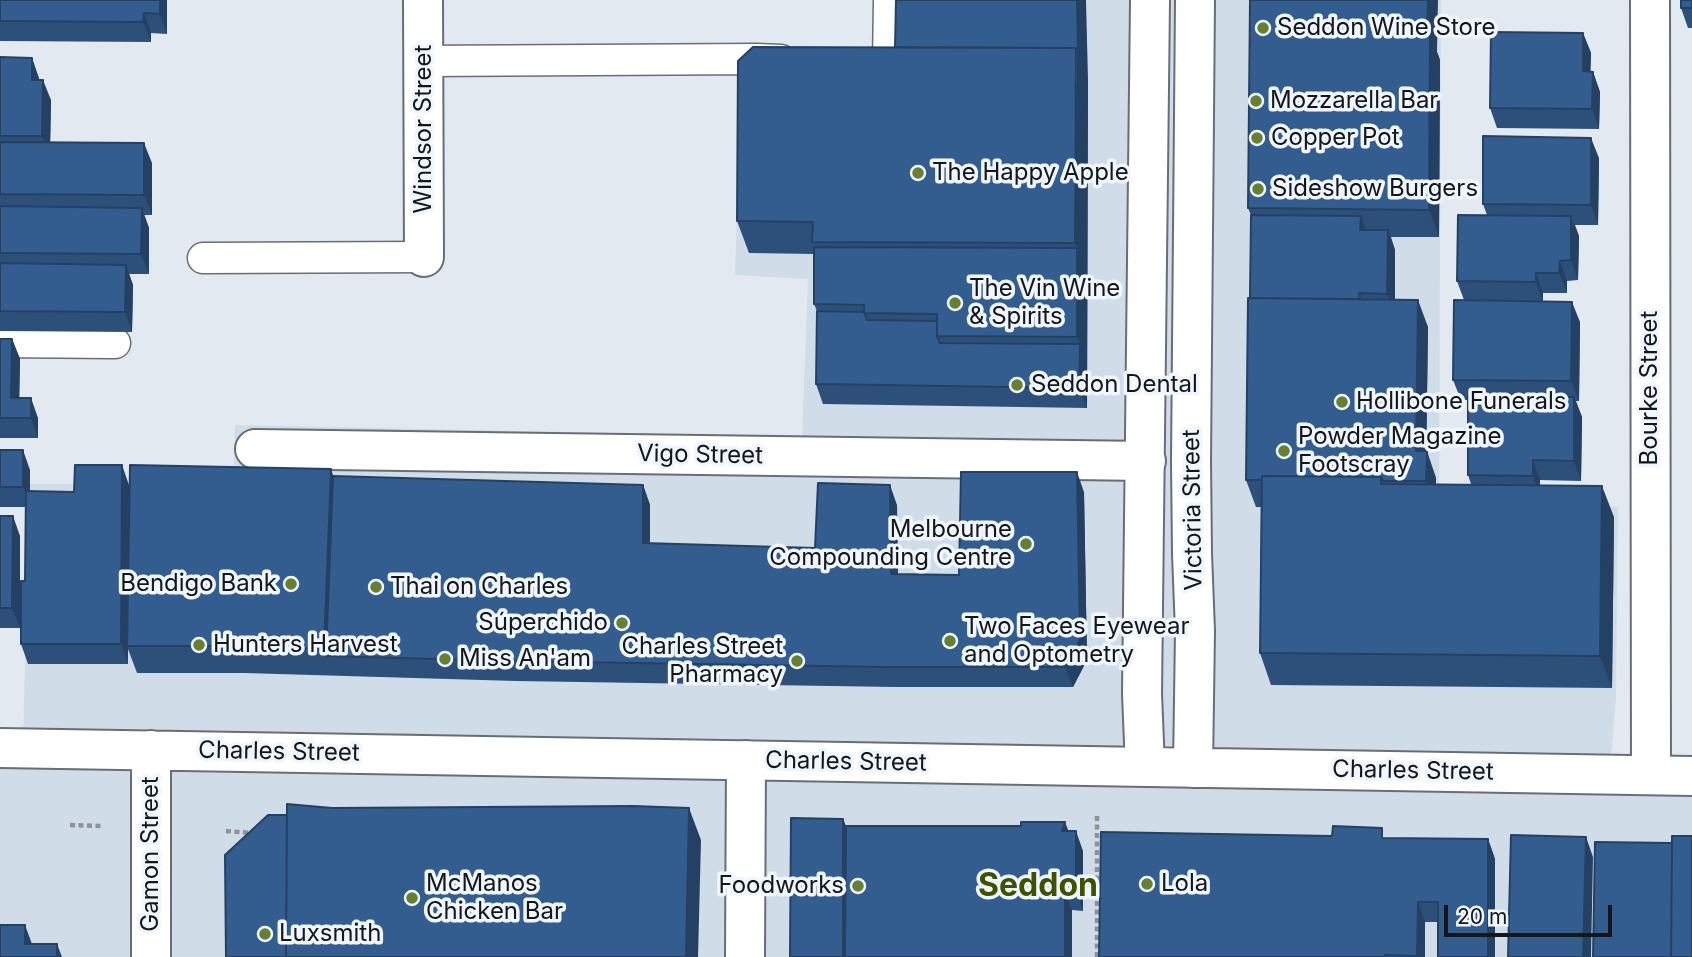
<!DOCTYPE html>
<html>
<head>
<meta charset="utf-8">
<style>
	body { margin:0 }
	#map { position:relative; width:1692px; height:957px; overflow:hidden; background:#e3e9f0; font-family:Inter,sans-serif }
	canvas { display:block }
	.scale { position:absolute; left:1444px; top:905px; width:168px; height:32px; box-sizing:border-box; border:4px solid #141619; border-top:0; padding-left:9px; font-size:21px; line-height:24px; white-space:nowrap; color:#141619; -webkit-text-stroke:5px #f0f6fd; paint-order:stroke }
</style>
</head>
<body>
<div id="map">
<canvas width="1692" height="957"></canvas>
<div class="scale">20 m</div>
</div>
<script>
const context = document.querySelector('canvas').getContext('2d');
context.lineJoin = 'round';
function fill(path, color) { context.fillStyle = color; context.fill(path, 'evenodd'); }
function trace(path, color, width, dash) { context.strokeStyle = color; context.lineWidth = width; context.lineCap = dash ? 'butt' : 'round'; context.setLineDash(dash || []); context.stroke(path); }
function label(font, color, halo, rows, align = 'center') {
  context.font = font + ' Inter,sans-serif'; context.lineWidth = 7; context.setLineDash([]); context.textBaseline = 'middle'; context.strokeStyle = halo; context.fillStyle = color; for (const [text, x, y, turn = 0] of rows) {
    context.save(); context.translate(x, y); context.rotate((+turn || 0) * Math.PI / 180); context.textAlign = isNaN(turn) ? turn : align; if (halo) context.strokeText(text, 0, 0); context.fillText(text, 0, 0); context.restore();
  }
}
fill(new Path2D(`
	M877,0H1441L1439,503L1618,507L1616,698L1611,757L1692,760V957H0V741L23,740L30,484H233L235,425L802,437L808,279L735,275L741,75H875Z`), '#d1dce9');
const service = new Path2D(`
	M423,61L757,59L781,60
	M866,64L888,65L889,0
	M203,258L424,257
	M0,342L115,343`);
const minor = new Path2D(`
	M423,0L424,257
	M1650,0L1651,775
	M255,449L1146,461
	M745,957L746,760`);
const tertiary = new Path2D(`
	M0,748L1692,776
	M1145,767L1142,694L1150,0
	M1193,768L1195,631L1192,554L1191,462L1195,0
	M151,957V750`);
trace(service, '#696e75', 33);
trace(minor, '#696e75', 42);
trace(tertiary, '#696e75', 42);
trace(new Path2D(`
	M70,825L104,826
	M226,831L253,833
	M1097,957V814`), '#8d9297', 4.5, [5, 3.5]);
trace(service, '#fff', 30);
trace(minor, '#fff', 38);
trace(tertiary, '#fff', 38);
fill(new Path2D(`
	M0,0H167V34L151,33V42L0,41Z
	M1692,0V28H1688L1681,8Z
	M1583,33L1591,53L1590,72H1593L1600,92L1599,129L1497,128L1490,108Z
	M1437,52L1440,60L1439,237H1391L1395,250V300L1428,327L1426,451L1436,478V484H1471L1468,475V400H1461L1453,380L1464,300L1457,281L1487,215L1483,204L1599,158L1598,225H1575L1579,236L1578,280L1567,281V293H1543V301L1580,322L1579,401H1576L1582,417L1581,481L1540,480V485L1614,517L1612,688L1271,685L1260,653L1261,507H1256L1246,480L1251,215L1248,208Z
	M0,57L32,58L39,80L51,100L50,142L152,163V215H144L149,228V274H129L133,285L132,332L0,331Z
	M1088,80L1087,408L823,404L816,384L817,311L814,304V254L749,253L737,221Z
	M0,339H12L20,359L19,398L38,418V438H0Z
	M0,449L30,470V492H74L129,485V541L333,476L643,485L650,505V543L815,548L897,505L898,574L959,575L1084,492L1087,660L1073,687H894L516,681L244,673H137L128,649V664H28L21,644L25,581L26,507H0Z
	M0,516L20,536V628H0Z
	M843,819L846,826L1069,831L1083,851V911L1072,910L790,957Z
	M1386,838L1488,839L1495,859V957H1438V922H1425V957H1099Z`), '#2d507b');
fill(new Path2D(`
	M160,0H167V34L160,14Z
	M1077,0H1086L1088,80L1087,408L1079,388L1080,344L1077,337V248L1075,243Z
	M1428,0H1438L1437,52L1440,60L1439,237L1429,210Z
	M144,13L151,33V42L143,22Z
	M1583,33L1591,53L1590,91L1583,71Z
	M32,58L39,78V100L32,80Z
	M1593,72L1600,92L1599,129L1592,109Z
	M43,80L51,100L50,156L42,136Z
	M1591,138L1599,158L1598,225L1591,205Z
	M144,143L152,163V215L144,195Z
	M142,208L149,228V274L141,254Z
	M1361,216L1368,236L1360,230Z
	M1571,216L1579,236L1578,280L1571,260Z
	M1388,230L1395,250V314L1387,294Z
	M1560,261L1567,281V293L1559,273Z
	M126,265L133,285L132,332L125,312Z
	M1536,273L1543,293V302L1536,282Z
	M1418,300L1428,327L1426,478L1416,451Z
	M1572,302L1580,322L1579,401L1571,381Z
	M12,339L20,359L19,418L11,398Z
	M1574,397L1582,417L1581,481L1574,461Z
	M31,398L38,418V438L31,418Z
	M23,450L30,470V507L23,487Z
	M1427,451L1436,478V508L1426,481Z
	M1533,460L1540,480V496L1533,476Z
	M122,465L129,485L128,646H127L128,649V664L121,644Z
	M331,469L340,496L326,656L324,649Z
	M1077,472L1084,492L1087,660L1073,687L1065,667Z
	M643,485L650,505V563L643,543Z
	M890,485L897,505L898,594L891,574Z
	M1602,486L1614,517L1612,688L1600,656Z
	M13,516L20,536V628L12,608Z
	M689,808L701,840L698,957H686Z
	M843,819L853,846V957H843Z
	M1065,822L1073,842L1062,831Z
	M1076,831L1083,851V911L1076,891Z
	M1586,837L1593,857L1591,957H1583Z
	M1488,839L1495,859V957H1488Z
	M1065,890L1072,910V957H1065Z
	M1418,902L1425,922V957H1418Z
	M25,925L35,952L25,944Z
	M57,944L62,957H57Z`), '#244164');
const building = new Path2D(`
	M0,0H160V14L144,13L143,22L0,21Z
	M896,0H1077L1078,53L1076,48L895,47Z
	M1250,0H1428L1427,34L1430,33L1429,210L1248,208Z
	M1681,0H1692V8H1681Z
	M1491,32L1583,33V71L1593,72L1592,109L1490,108Z
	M753,47L1076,48L1075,243L812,242L813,222L737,221L738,61Z
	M0,57L32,58V80H43L42,136H0Z
	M1483,136L1591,138V205L1483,204Z
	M0,142L144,143V195L0,194Z
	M0,206L142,208L141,254L0,253Z
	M1251,215L1361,216L1360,230H1388L1387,294L1359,293L1360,299L1250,298Z
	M1458,215L1571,216V260L1560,261L1559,273H1536V282L1457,281Z
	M814,247L1077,248V337L937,336V314L864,313V305L814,304Z
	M0,263L126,265L125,312L0,311Z
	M1248,298L1418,300L1416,451H1427L1426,481H1383L1381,477L1262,476V480H1246Z
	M1454,300L1572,302L1571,381L1453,380Z
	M817,311L864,312L867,320L937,321V336L940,343L1080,344L1079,388L816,384Z
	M0,339H12L11,398H31V418H0Z
	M1468,396L1574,397V461L1533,460V476L1468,475Z
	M0,450H23V487H0Z
	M75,465H122L121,644H21V581H25L26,491L74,492Z
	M130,465L331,469L324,649L234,646H127Z
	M961,472H1077L1080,640L1065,667H887L508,661L326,656L333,476L643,485V543L815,548L818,483L890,485L891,574L959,575Z
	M1262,476L1381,477V484L1602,486L1600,656L1260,653Z
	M0,516H13L12,608H0Z
	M287,804L332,808L633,806L689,808L686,957H286Z
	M268,815H287L286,957H226L225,855Z
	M791,818L843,819V957H790Z
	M1021,822H1065L1062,831H1076V891L1065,890V957H845L846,826H1021Z
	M1333,826L1382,828V838L1488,839V957H1438V902H1418L1417,956L1385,955V957H1099L1101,832L1332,836Z
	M1511,835L1586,837L1583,957H1508Z
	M1672,836H1692V957H1671Z
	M1595,842L1672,843L1671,957H1593Z
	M0,925H25V944H57V957H0Z`);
fill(building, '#345d8f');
trace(building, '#244164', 2);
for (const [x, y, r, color] of [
	[1263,28,7,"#687f31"],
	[1256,101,7,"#687f31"],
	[1257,138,7,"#687f31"],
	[918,173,7,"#687f31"],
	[1258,189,7,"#687f31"],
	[955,303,7,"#687f31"],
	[1017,385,7,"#687f31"],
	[1342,402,7,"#687f31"],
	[1284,451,7,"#687f31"],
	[1026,544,7,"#687f31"],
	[291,584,7,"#687f31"],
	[376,587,7,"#687f31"],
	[622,623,7,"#687f31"],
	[950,641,7,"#687f31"],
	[199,645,7,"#687f31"],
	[445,659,7,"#687f31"],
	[797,661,7,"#687f31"],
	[1147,884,7,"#687f31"],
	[858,886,7,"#687f31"],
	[412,898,7,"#687f31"],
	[265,934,7,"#687f31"]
]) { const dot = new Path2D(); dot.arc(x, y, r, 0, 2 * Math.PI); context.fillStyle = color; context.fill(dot); trace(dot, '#f0f6fd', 2.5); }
label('24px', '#141619', '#f0f6fd', [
	["Seddon Wine Store",1277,28],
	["Mozzarella Bar",1270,101],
	["Copper Pot",1271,138],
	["The Happy Apple",932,173],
	["Sideshow Burgers",1272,189],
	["The Vin Wine",969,289],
	["& Spirits",969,317],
	["Seddon Dental",1031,385],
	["Hollibone Funerals",1356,402],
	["Powder Magazine",1298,437],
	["Footscray",1298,465],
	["Melbourne",1012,530,"right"],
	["Compounding Centre",1012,558,"right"],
	["Bendigo Bank",277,584,"right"],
	["Thai on Charles",390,587],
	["Súperchido",608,623,"right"],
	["Two Faces Eyewear",964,627],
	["and Optometry",964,655],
	["Hunters Harvest",213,645],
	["Charles Street",783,647,"right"],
	["Pharmacy",783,675,"right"],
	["Miss An'am",459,659],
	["McManos",426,884],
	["Chicken Bar",426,912],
	["Lola",1161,884],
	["Foodworks",844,886,"right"],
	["Luxsmith",279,934]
], 'left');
label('24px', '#141619', '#f0f6fd', [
	["Windsor Street",424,129,-90],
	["Bourke Street",1650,388,-90],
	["Vigo Street",700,455,1],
	["Victoria Street",1193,510,-91],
	["Charles Street",279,752,1],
	["Charles Street",846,762,1],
	["Charles Street",1413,771,1],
	["Gamon Street",151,854,-90]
]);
label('bold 32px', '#3e5101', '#f0f6fd', [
	["Seddon",1038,886]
]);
</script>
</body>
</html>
